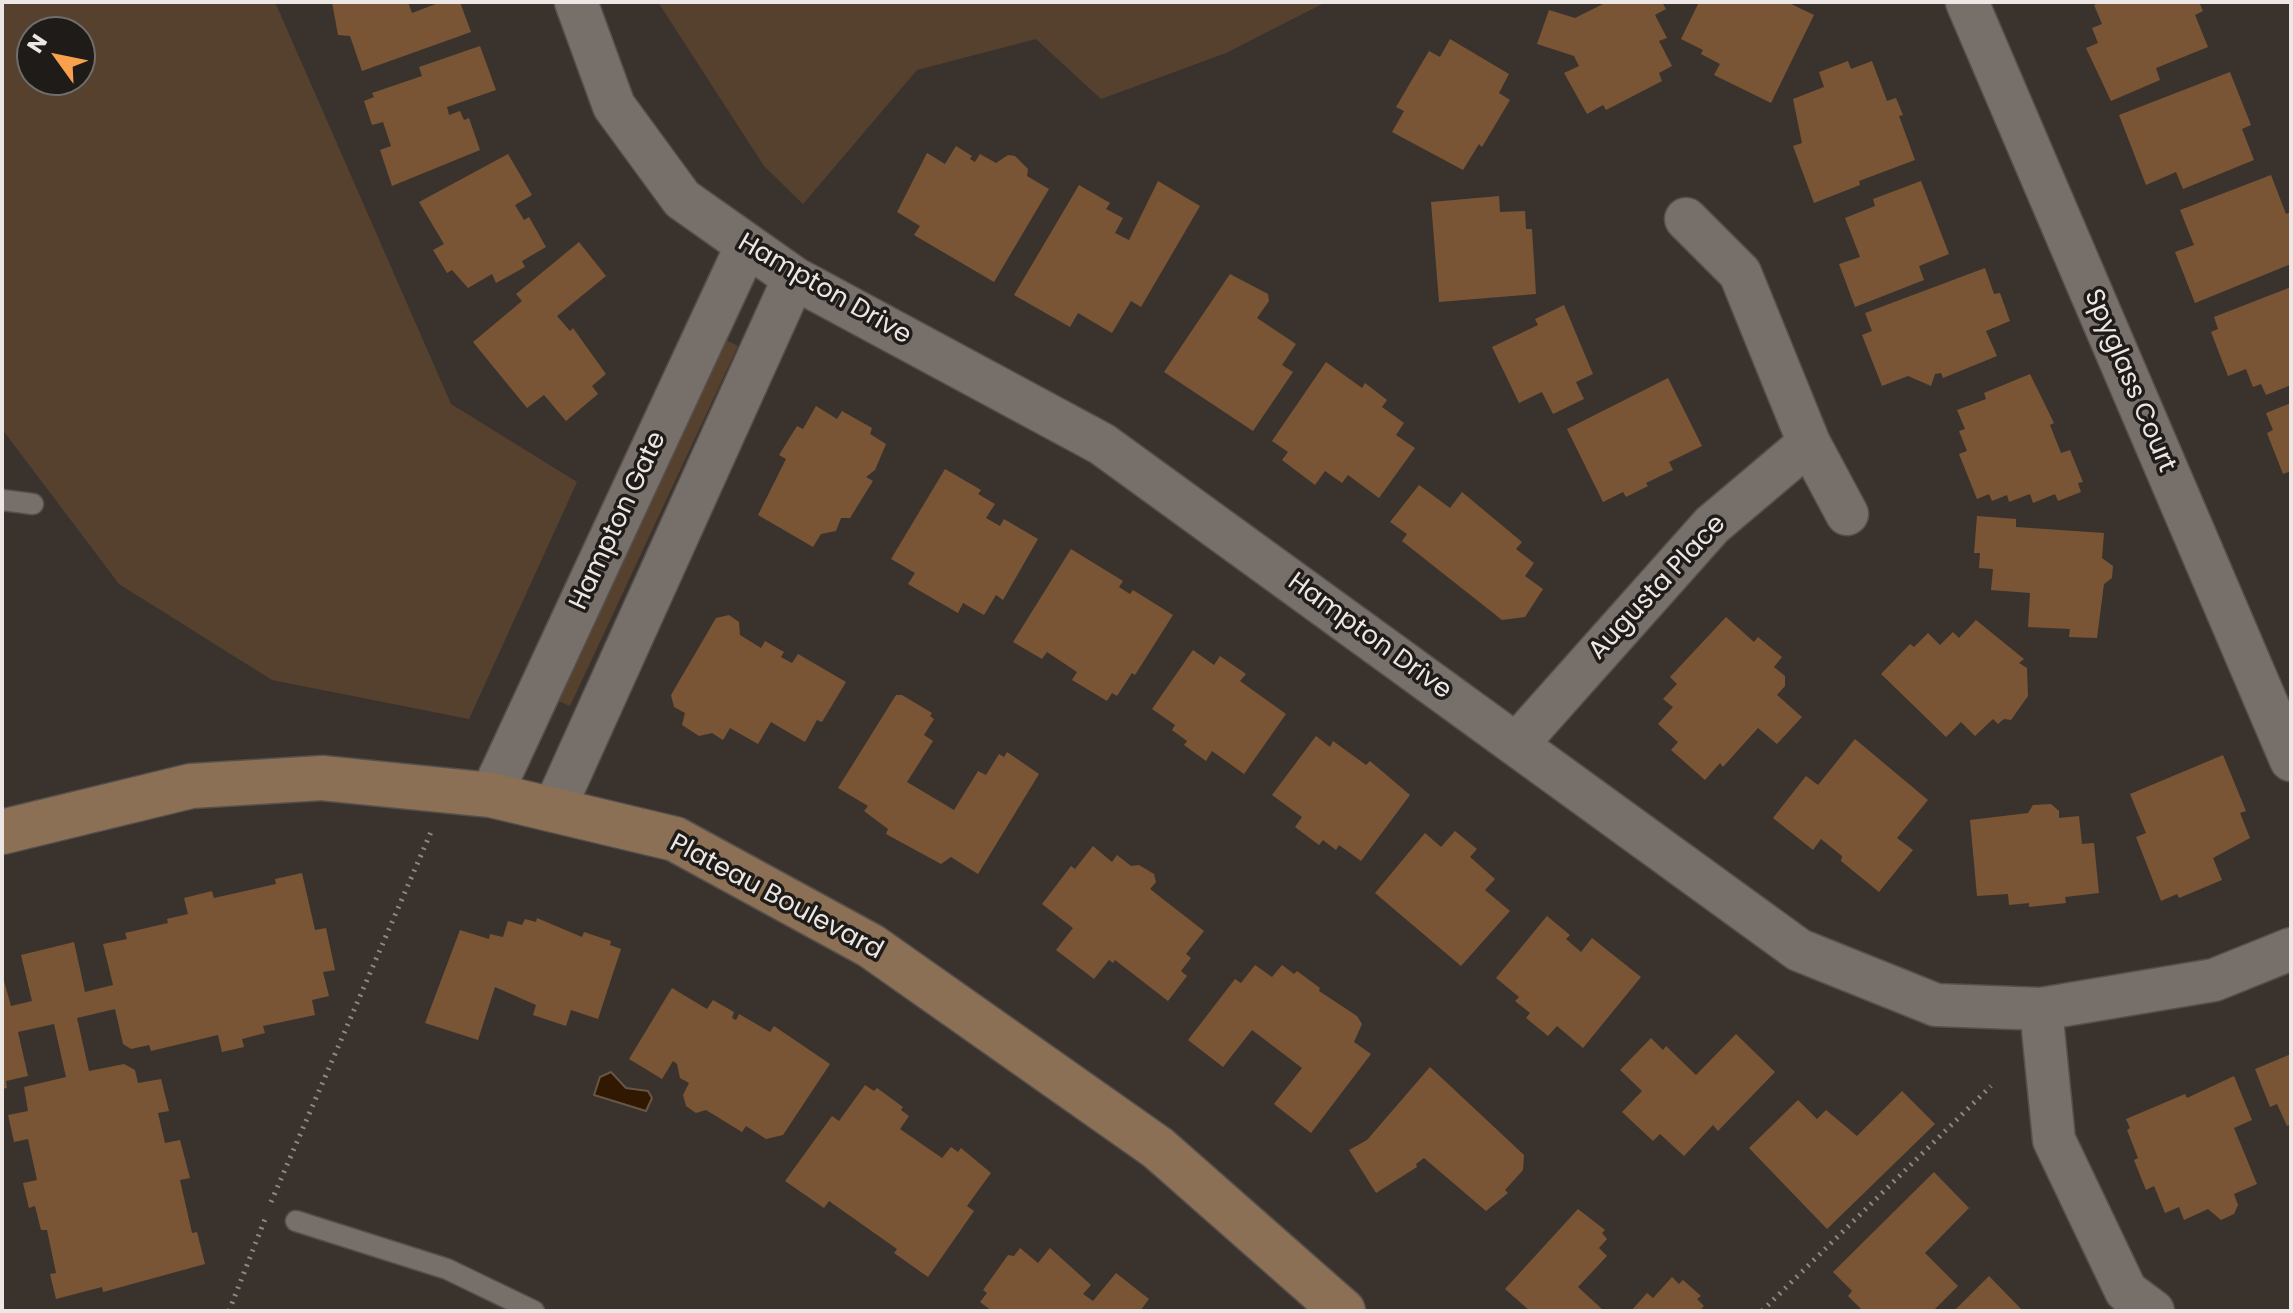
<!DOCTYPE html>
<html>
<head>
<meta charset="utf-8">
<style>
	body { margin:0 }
	#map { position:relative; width:2293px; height:1313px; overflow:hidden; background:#3a332d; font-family:Poppins,sans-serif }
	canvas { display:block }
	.frame { position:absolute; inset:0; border:4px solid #ece7e4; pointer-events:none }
	.north { position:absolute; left:16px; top:16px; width:80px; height:80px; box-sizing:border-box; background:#1e1b19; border:2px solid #706d6a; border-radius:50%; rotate:303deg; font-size:22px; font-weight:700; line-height:32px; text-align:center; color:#ece7e4 }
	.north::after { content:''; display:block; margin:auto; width:28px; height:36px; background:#f8a04b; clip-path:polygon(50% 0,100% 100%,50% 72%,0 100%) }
</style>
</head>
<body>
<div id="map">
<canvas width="2293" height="1313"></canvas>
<div class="frame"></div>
<div class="north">N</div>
</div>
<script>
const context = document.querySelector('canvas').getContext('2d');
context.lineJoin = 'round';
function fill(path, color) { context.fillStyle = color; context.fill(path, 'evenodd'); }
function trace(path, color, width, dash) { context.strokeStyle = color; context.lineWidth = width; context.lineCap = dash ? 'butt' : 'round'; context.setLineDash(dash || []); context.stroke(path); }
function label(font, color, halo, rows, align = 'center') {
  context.font = font + ' Poppins,sans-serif'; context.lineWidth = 7; context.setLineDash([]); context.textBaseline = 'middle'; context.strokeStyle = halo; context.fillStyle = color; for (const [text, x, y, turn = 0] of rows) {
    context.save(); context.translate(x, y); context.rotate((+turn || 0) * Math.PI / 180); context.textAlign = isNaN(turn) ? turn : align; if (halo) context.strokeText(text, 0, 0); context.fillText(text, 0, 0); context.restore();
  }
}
fill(new Path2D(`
	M2,2H275L451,404L577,482L469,719L272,680L119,584L2,429ZM80,32V80H32V32Z
	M658,2H1326L1226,53L1101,99L1036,39L917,70L803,204L764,166Z
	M714,334L738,346L570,706L545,695Z`), '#56412f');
const water = new Path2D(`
	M611,1072L626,1088L648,1091L652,1098L646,1111L594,1095L600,1077Z`);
fill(water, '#301801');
trace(water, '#685645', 2);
fill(new Path2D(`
	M332,2H408L412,13L441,2H460L471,32L362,71L350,36L338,35Z
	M1607,2H1662L1666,9L1655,15L1667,38L1659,41L1672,66L1659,73L1662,81L1606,110L1603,105L1587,114L1564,73L1579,66L1574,56L1537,44L1549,10L1575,18Z
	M1699,2H1787L1814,15L1771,103L1714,75L1720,64L1701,54L1703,50L1681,39Z
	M2101,2H2199L2203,11L2195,15L2208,47L2156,68L2160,80L2111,101L2086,48L2098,43L2092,28L2102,24L2094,5Z
	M1450,39L1509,74L1499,93L1510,100L1482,147L1479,144L1463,170L1392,132L1404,111L1396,107L1429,51L1440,57Z
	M480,46L496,90L447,107L449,115L460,111L464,120L469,118L480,150L392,186L380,150L391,146L383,122L372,125L364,101L374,97L372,93L422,76L419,67Z
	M1848,61L1851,69L1872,61L1887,101L1896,98L1903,115L1899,116L1915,160L1859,181L1860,185L1814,203L1793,146L1802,143L1793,99L1824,87L1819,72Z
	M2230,72L2251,125L2242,129L2254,160L2183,189L2176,172L2146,185L2119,115Z
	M956,146L972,156L970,159L975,162L980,154L996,163L1008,155L1015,156L1028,169L1027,176L1049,189L994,282L914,235L920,226L897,212L927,153L945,164Z
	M508,154L532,195L515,205L524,220L529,217L546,247L522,261L525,267L496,283L492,274L468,288L452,270L447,273L433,250L444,244L419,202Z
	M2271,175L2286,214L2291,212V264L2195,303L2175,252L2194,245L2180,210Z
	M1158,181L1200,206L1141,307L1131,301L1112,333L1078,313L1070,327L1014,295L1079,185L1110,203L1106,209L1123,218L1115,233L1129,240Z
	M1921,181L1949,254L1919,266L1924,280L1855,307L1839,264L1860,257L1845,218L1875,206L1873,199Z
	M1499,196L1500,212L1525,211L1526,229H1532L1536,294L1439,302L1431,202Z
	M579,242L606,276L557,316L570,331L573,328L606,374L592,386L598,394L566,421L544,395L527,408L473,342L522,301L516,294Z
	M1985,268L1994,294L2000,293L2010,321L1986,331L1997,356L1943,378L1941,373L1935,374L1931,386L1908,376L1882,386L1862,335L1872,331L1865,313Z
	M1230,274L1268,294L1269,301L1257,318L1296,344L1282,365L1293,372L1253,431L1164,372Z
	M2291,287V385L2266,395L2261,384L2253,387L2246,369L2228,376L2211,332L2218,329L2214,317Z
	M1564,305L1593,374L1576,382L1584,399L1553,414L1542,392L1519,403L1492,347L1538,325L1535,319Z
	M1326,362L1362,388L1365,383L1387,400L1382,407L1404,423L1396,435L1415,448L1379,498L1348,475L1342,483L1325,471L1315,485L1282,460L1288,452L1272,441Z
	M2030,374L2054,423L2050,425L2061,453L2070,450L2083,482L2078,483L2081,492L2058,501L2055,494L2033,503L2030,494L2009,502L2007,495L1992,501L1989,494L1977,499L1959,454L1967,451L1959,431L1965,429L1957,410L1986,399L1984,393Z
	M1668,378L1702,446L1669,462L1673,470L1646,483L1648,486L1626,497L1623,492L1603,502L1567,429Z
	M2291,403V471L2283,474L2267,433L2273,430L2266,413Z
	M816,406L837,419L842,411L872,428L870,434L886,444L875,470L866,477L873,481L850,518H841L836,531L821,534L813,547L758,515L786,459L779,455L797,426L803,429Z
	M945,469L981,490L978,494L995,504L986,518L1000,526L1004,519L1038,539L1003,600L996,595L984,615L963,603L958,613L908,584L915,573L891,559Z
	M1419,485L1450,508L1462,492L1522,542L1516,549L1534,563L1525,576L1543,589L1525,617L1502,620L1402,541L1407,534L1390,522Z
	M1977,516L2016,519V527L2104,533L2102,558L2113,566L2112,578L2104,584L2097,638L2069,637L2070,629L2028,627L2030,593L1991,590L1993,569L1979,568L1980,553H1974Z
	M1071,549L1123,581L1119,587L1130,594L1133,590L1173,615L1135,675L1132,673L1117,696L1112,693L1107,701L1072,680L1077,672L1047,652L1042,659L1013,642Z
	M729,615L739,622L740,635L761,648L765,641L784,652L781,657L792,663L798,654L846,682L822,722L817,720L805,742L771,722L758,744L730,728L723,740L712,733L699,736L682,725L685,713L674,707L671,695L716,618Z
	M1726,617L1754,642L1758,637L1782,657L1774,667L1785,676V686L1777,695L1802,717L1777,744L1758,728L1723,767L1720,763L1705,780L1671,750L1678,742L1658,724L1673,707L1663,699L1677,684L1670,677Z
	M1976,620L2024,659L2019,663L2027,668L2028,696L2011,720L2004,719L1998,724L1993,719L1975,736L1961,722L1946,737L1881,674L1910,644L1914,647L1928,633L1940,645L1953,632L1959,638Z
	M1193,650L1214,665L1220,656L1246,674L1240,681L1286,714L1244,774L1212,751L1206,761L1184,745L1187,741L1172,730L1175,725L1152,709Z
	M896,695H902L932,713L930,716L934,719L924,735L933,741L907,782L954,810L978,771L986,775L999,754L1004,757L1007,752L1039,774L978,874L951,857L941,864L886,834L888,829L864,811L868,806L838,788Z
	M1316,736L1330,747L1333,741L1366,765L1370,761L1410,795L1361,861L1339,845L1336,850L1323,840L1319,845L1295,827L1302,817L1272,795Z
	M1855,739L1928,800L1897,838L1913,850L1879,892L1841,861L1842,856L1821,839L1813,850L1773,818L1806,776L1818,785Z
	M2223,755L2246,811L2240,813L2250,838L2213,858L2222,880L2179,898L2177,894L2161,901L2136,837L2146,833L2130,794Z
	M2051,804L2059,811V818L2079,816L2082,844L2094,843L2099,893L2065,897L2066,903L2029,907V903L2009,905L2008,894L1977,896L1970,820L2028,813L2033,805Z
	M1455,831L1477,849L1470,857L1495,879L1485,890L1510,911L1461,966L1375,893L1425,833L1441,847Z
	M1093,846L1112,862L1117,855L1131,866L1139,865L1154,874L1156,882L1150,889L1204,931L1186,954L1191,958L1181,971L1187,976L1168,1001L1115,960L1113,963L1109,960L1094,979L1056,950L1073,928L1042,904L1071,866L1075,869Z
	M302,873L315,930L326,928L335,970L323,972L329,996L312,1000L315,1015L263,1026L265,1033L242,1039L244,1047L222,1052L218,1035L151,1051L149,1045L131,1049L123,1044L115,1009L77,1018L89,1071L124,1064L135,1070L138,1083L161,1079L169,1111L158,1113L165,1143L180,1140L190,1178L180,1180L192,1233L197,1232L205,1264L103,1292L102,1287L56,1299L50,1274L56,1273L47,1230H41L35,1206L29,1208L23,1183L37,1180L28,1139L14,1142L8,1115L28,1111L24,1087L66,1077L54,1024L18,1032L28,1076L6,1081L7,1088L2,1089V974L11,1006L32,1001L21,955L74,942L85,992L113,985L103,944L127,939L125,933L168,923L167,919L188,914L184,898L212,891L214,898L276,884L275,879Z
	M1547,916L1570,935L1566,939L1581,952L1592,938L1641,977L1583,1048L1557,1026L1548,1036L1526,1018L1530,1013L1515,1001L1519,997L1496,978Z
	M537,918L582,937L584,932L611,941L610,945L621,949L598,1019L571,1010L566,1026L533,1015L536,1005L495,987L478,1040L425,1023L460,930L489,939L490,934L503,937L508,921L522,925L525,919L536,922Z
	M1255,965L1272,977L1282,965L1294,974L1297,971L1320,988L1319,991L1357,1016L1362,1024L1354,1042L1371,1054L1311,1133L1274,1104L1302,1068L1252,1030L1223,1067L1188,1040L1235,979L1241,983Z
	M672,988L707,1009L713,1000L734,1012L732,1018L736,1020L739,1014L770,1032L774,1026L830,1064L783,1135L766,1139L746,1126L742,1132L706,1110L696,1113L686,1106L683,1095L689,1083L680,1078L677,1064L673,1061L662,1079L629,1059Z
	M1736,1034L1775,1072L1718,1131L1713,1125L1684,1156L1660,1134L1653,1141L1622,1112L1642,1091L1620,1070L1651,1038L1663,1050L1666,1046L1696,1075Z
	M2291,1054V1124L2287,1126L2277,1104L2270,1107L2255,1069Z
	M1430,1067L1524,1155L1523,1170L1505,1190L1508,1193L1486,1211L1424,1158L1416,1164L1417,1167L1376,1193L1349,1150L1367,1140Z
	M2234,1076L2252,1120L2234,1128L2257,1184L2234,1194L2238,1205L2234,1214L2221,1220L2208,1209L2184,1220L2179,1207L2165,1213L2154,1186L2146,1190L2134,1160L2138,1158L2127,1130L2130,1128L2126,1119L2185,1094L2187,1098Z
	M865,1085L874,1091L877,1088L903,1107L901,1110L909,1116L900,1129L942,1158L951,1147L958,1152L961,1148L991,1173L967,1206L974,1211L928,1277L894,1253L897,1249L829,1201L824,1208L785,1181L832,1116L839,1121Z
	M1902,1091L1935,1124L1827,1229L1749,1148L1798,1100L1817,1119L1826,1110L1857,1136Z
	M1934,1172L1969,1208L1925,1253L1958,1286L1933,1311H1863L1848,1296L1852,1291L1833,1272Z
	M1578,1209L1605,1230L1602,1233L1607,1239L1599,1248L1607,1256L1578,1287L1604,1311H1530L1505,1289Z
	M1020,1248L1038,1263L1050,1248L1091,1285L1083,1294L1093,1301L1116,1273L1149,1299L1140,1311H992L980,1302L987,1293L983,1290L1008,1255L1014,1256Z
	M1989,1276L2023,1311H1954Z
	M1672,1277L1679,1284L1683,1280L1701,1296L1697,1299L1704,1306L1699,1311H1631L1647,1293L1653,1298Z`), '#795535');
const lane = new Path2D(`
	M2,500L33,504
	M296,1221L447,1269L534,1311`);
const street = new Path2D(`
	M576,2L614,106L682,199L794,278L1102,444L1799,950L1936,1005L2041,1009L2214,980L2291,949
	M1967,2L2291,760
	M1686,219L1740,273L1809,443L1847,514
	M1517,744L1712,525L1809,443
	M491,795L746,247
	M554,809L794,278
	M2041,1009L2054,1140L2126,1291L2153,1311`);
const secondary = new Path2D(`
	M2,832L191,786L322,778L491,795L675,839L871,946L1158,1148L1343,1311`);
trace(lane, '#564f4b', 23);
trace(street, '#564f4b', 45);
trace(secondary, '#564f4b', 47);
trace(new Path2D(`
	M271,1202L431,832
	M229,1311L265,1219
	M1762,1311L1991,1086`), '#8d8682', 5, [2, 6]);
trace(lane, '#776f69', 20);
trace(street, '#776f69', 42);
trace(secondary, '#8b7056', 44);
label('26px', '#ece7e4', '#1e1b19', [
	["Hampton Drive",824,290,30],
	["Spyglass Court",2129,381,67],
	["Hampton Gate",619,521,-65],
	["Augusta Place",1658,588,-47],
	["Hampton Drive",1369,637,36],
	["Plateau Boulevard",776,898,28]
]);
</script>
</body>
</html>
